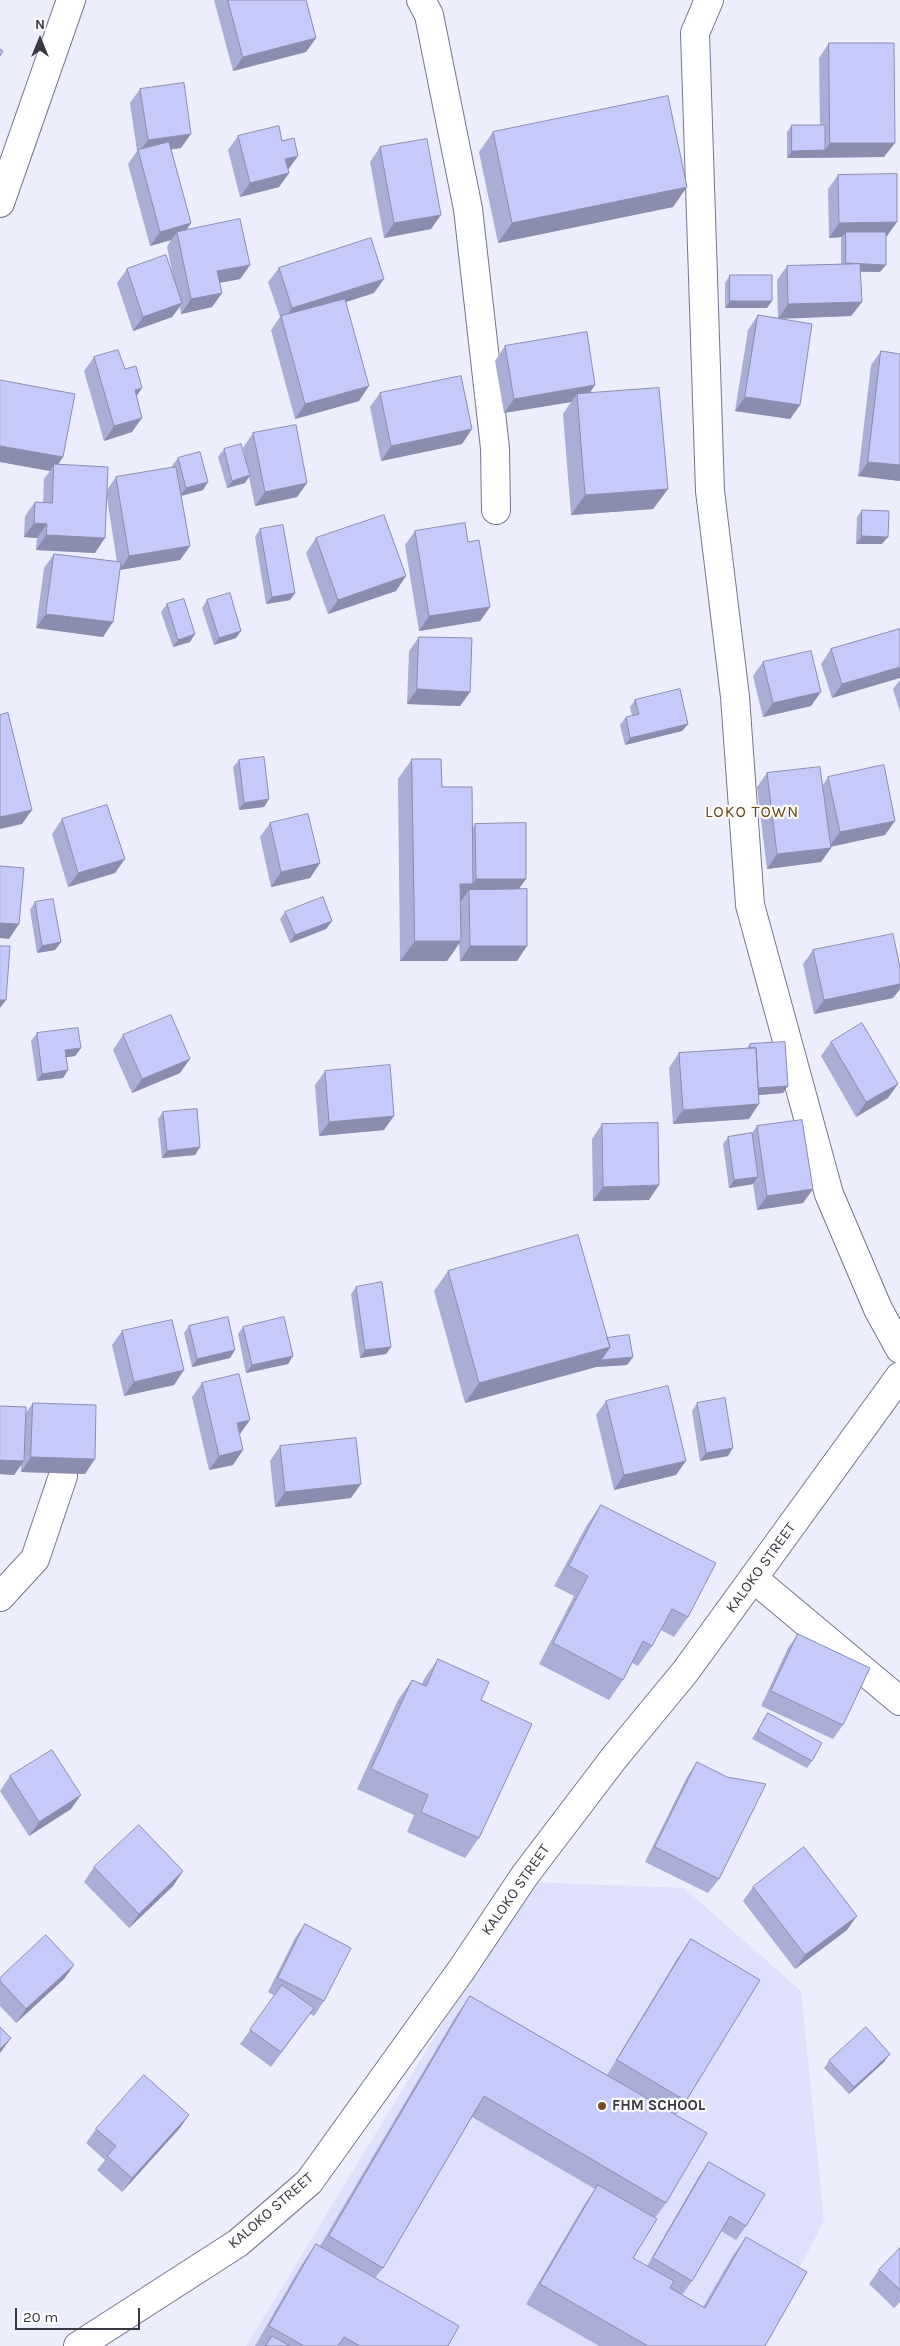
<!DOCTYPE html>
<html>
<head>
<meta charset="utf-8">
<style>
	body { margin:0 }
	#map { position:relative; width:900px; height:2346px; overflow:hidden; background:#ecedfd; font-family:Karla,sans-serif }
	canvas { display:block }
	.north { position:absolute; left:15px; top:15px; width:50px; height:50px; -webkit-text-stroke:4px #fcfcfc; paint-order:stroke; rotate:0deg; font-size:14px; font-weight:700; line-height:20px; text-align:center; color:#393943 }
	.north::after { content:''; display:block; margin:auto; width:18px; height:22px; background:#393943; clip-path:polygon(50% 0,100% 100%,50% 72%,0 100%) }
	.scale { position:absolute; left:15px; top:2308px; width:125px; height:22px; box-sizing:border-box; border:2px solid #393943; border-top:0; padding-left:6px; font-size:15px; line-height:18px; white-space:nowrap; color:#393943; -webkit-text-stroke:4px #fcfcfc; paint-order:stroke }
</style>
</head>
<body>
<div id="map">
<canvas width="900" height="2346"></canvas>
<div class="north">N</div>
<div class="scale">20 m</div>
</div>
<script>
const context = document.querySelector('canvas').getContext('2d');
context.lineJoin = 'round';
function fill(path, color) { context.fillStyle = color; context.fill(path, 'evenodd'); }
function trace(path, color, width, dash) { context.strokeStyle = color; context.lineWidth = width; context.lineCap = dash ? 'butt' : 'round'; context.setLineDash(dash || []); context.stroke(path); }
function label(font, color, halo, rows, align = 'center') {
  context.font = font + ' Karla,sans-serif'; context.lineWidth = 4.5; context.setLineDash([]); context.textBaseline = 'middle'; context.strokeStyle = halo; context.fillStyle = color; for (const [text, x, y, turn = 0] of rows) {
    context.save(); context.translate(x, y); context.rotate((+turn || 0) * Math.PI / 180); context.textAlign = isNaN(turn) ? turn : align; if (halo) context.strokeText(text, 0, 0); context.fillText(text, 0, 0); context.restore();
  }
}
fill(new Path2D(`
	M529,1882L684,1888L801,1991L824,2221L759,2346H246Z`), '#dfe1fc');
const minor = new Path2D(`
	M421,0L429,15L468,209L495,448L496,510
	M709,0L695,33L710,491L735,697L750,905L829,1194L878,1309L900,1349
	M0,203L71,0
	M753,1578L900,1701
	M0,1597L35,1559L63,1476
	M78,2346L238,2243L309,2182L462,1969L525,1875L614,1758L685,1672L900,1376`);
trace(minor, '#75768d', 30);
trace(minor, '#fff', 28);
fill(new Path2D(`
	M214,0H306L316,38L306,52L233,71Z
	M829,43L884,157L787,158V132L792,125H820L819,58Z
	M140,89L181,148L171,149L191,223L186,231L250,265L240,279L220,283L222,293L212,307L181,314L180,307L172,317L133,331L117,283L127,269L173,276L167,247L171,240L150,246L128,164L137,151L130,103Z
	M493,132L673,207L498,243L479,152Z
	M238,136L288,170L289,173L279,187L240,197L228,150Z
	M380,147L431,229L384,238L370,162Z
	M838,175L887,236H886L880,272H860L862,302L851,316L779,318L800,405L790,419L735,411L748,330L758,315L778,318L777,280L787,266L841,264V239L842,237L829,238L828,189Z
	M279,268L374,293L346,302L359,401L295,419L271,330L280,317L268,282Z
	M730,275L767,308H725V283Z
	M505,346L595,385L590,393L668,489L653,509L571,515L563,414L571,402L504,413L495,361Z
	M881,351L900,481L858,476L871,365Z
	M94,357L125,369L136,396L132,432L104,441L84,371Z
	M0,380L58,465L107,490L116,477L173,468L172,466L178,458L203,490L181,496L190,546L180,560L120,570L103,637L36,628L44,568L54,554L117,562L107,498L95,553L36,550L37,538L24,537L25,516L35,502H43L44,479L50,471L0,462Z
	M380,393L472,429L462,444L381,461L370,407Z
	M253,433L307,483L297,497L255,506L249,477L245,483L227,488L218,457L224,449L245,456L243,448Z
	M862,510L882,544H856L857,517Z
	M260,529L295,593L290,600L266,604L255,537Z
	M415,531L490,607L480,621L419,631L405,545Z
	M316,538L396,591L328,614L306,553Z
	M207,600L236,638L214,645L202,608Z
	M167,604L190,642L173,647L161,612Z
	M900,629L832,698L821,664L831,649Z
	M419,637L470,692L460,706L407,704L409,651Z
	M763,662L811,706L763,717L753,676Z
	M900,680V712L893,689Z
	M635,700L688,724L682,731L625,745L620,725L626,717L632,716L630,707Z
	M412,759L442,787L473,828L475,824L519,889L517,961H460L459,943L447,961H400L398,779Z
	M239,760L269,799L264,807L239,810L233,767Z
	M767,773L823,785L828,777L885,835L830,847L831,848L821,862L767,869L757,787Z
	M62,819L115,873L68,887L52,834Z
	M270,823L320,863L310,878L271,887L260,837Z
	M35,902L61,942L55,950L37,953L30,910Z
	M285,912L332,921L326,929L290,943L280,919Z
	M813,950L900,967V989L893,998L814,1014L803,964Z
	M37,1033L81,1048L75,1056L66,1057L63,1078L37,1081L31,1041Z
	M123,1035L180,1073L132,1093L113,1050Z
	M831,1042L888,1098L856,1117L821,1056Z
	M750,1044L788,1086L783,1093L759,1095L749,1119L673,1124L669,1068L679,1053L747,1048Z
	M325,1071L384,1130L319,1136L315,1085Z
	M163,1112L200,1147L195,1155L162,1158L158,1119Z
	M602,1124L649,1200L593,1201L592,1139Z
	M757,1126L813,1189L803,1203L757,1210L753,1184L729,1188L723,1144L728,1137L752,1133Z
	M448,1271L607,1338L633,1357L627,1365L596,1367L465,1403L434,1291Z
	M356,1287L391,1347L386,1354L360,1358L351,1294Z
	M189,1326L235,1350L230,1358L192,1367L184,1333Z
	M243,1327L293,1356L288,1364L246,1373L238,1334Z
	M122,1331L184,1370L174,1385L124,1396L112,1345Z
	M202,1383L240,1434L233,1465L209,1470L192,1397Z
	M606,1401L676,1475L614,1490L596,1415Z
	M33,1403L85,1474L21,1472V1465L14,1475L0,1474V1406L25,1414Z
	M697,1403L728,1456L700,1461L692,1411Z
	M280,1446L351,1498L275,1507L270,1461Z
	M601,1505L688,1617L674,1637L661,1630L652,1646L638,1666L632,1663L623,1680L609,1700L539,1664L574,1596L554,1586L587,1525Z
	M798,1634L843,1725L833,1739L761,1706L788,1648Z
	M438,1659L481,1700L479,1838L465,1858L407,1832L414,1815L357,1789L398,1700L412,1680L422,1684L424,1679Z
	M768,1713L812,1761L807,1768L752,1739Z
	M697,1762L719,1879L708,1893L645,1862L687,1777Z
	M10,1776L71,1809L29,1836L0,1791Z
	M94,1867L183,1871L173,1886L129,1928L84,1882Z
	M753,1887L847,1930L795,1969L743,1901Z
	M305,1924L324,2001L314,2016L310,2014L271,2067L240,2044L275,1996L268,1992L295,1938Z
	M691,1939L686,2101L676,2115L666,2203L655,2218L633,2258L647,2266L699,2176L709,2162L746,2226L736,2240L721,2231L692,2281L682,2295L703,2307L732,2257L746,2237L765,2346H599L526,2304L584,2205L595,2189L472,2117L383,2268L375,2278L448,2346H255L302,2264L316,2244L320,2246L456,2016L470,1996L607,2075L677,1959Z
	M74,1965L64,1979L16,2023L0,2006V1978Z
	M829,2061L884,2062L849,2094L824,2068Z
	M189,2115L179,2129L122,2192L97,2170L105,2160L86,2143L96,2129Z
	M900,2248V2302L894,2308L869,2284L879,2270Z`), '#aaaed7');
fill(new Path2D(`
	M316,38L306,52L233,71L243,57Z
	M191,134L181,148L139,154V152L148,140Z
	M830,143H895L884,157L787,158L792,151L825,150Z
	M298,156L288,170L285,159Z
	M289,173L279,187L240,197L250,183Z
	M687,187L673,207L498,243L512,223Z
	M441,215L431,229L384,238L394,223Z
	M897,222L887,236L846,237V232L842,237L829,238L839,223Z
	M191,223L180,238L177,232L171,240L150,246L160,232Z
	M846,263L886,265L880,272L840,271Z
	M250,265L240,279L207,285L217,271Z
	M384,279L374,293L282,322L292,308Z
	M222,293L212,307L181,314L191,299Z
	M730,301H772L767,308H725Z
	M862,302L851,316L778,319L788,304Z
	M182,303L172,317L133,331L143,317Z
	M595,385L585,399L577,394L571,402L504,413L514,399Z
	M369,386L359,401L295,419L305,404Z
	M142,388L132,403L135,390Z
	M745,397L800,405L790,419L735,411Z
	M142,418L132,432L104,441L114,426Z
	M472,429L462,444L381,461L391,446Z
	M0,446L63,457L54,471V464L50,471L0,462Z
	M868,462L900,465V481L858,476Z
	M250,475L245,483L227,488L232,481Z
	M208,482L203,490L180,496L186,488Z
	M307,483L297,497L255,506L265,492Z
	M668,489L653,509L571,515L585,495Z
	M34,523L47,524L37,538L24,537Z
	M46,535L105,538L95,553L36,550Z
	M862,536L888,537L882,544H856Z
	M190,546L180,560L119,570L129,556Z
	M406,576L396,591L328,614L338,600Z
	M295,593L290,600L266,604L272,597Z
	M490,607L480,621L419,631L429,616Z
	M46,614L113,622L103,637L36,628Z
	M241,631L236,638L214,645L219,638Z
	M195,634L190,642L173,647L178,640Z
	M900,667V678L832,698L842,684Z
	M417,689L470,692L460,706L407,704Z
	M821,692L811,706L763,717L773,703Z
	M688,724L682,731L625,745L630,738Z
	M269,799L264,807L239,810L244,803Z
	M32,810L22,824L0,829V817Z
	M895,821L885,835L829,847L840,832Z
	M831,848L821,862L767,869L777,854Z
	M125,859L115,873L68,887L78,873Z
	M320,863L310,878L271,887L281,872Z
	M476,879H526L516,893L469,890L459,904L460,884H473Z
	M332,921L326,929L290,943L295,935Z
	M0,923L19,924L9,939L0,938Z
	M415,941H461L447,961H400Z
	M61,942L55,950L37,953L42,946Z
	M470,946H527L517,961H460Z
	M900,984V989L893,998L814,1014L824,1000Z
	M0,1000H6L0,1008Z
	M81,1048L75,1056L60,1058L65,1050Z
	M190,1059L180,1073L132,1093L142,1079Z
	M68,1070L63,1078L37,1081L42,1074Z
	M898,1084L888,1098L856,1117L866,1102Z
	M788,1086L783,1093L748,1096L753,1088Z
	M759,1104L749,1119L673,1124L683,1110Z
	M394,1116L384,1130L319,1136L329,1122Z
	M200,1147L195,1155L162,1158L167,1151Z
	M758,1177L753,1184L729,1188L734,1180Z
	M659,1185L649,1200L593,1201L603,1187Z
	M813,1189L803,1203L757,1210L767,1196Z
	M391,1347L386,1354L360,1358L365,1350Z
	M610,1347L633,1357L627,1365L596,1367L465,1403L479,1383Z
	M235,1350L230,1358L192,1367L197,1359Z
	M293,1356L288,1364L246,1373L252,1365Z
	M184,1370L174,1385L124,1396L134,1382Z
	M250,1420L240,1434L237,1423Z
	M733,1448L728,1456L700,1461L706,1453Z
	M243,1450L233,1465L209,1470L219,1456Z
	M31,1457L95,1459L85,1474L21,1472Z
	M0,1460L24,1461L14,1475L0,1474Z
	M686,1461L676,1475L614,1490L624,1475Z
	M361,1484L351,1498L275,1507L285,1492Z
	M81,1795L71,1809L29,1836L39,1822Z
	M183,1871L173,1886L129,1928L139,1914Z
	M857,1916L847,1930L795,1969L805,1955Z
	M74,1965L64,1979L16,2023L26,2009Z
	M11,2038L0,2053V2049Z
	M890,2054L884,2062L849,2094L854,2087Z
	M189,2115L179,2129L122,2192L132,2178Z`), '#8b8daf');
const building = new Path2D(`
	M228,0H306L316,38L243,57Z
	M829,43H894L895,143H830Z
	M0,49L3,51L0,56Z
	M184,83L191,134L148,140L140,89Z
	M668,96L687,187L512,223L493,132Z
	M792,125H825V150L792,151Z
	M279,126L282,141L294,138L298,156L285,159L289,173L250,183L238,136Z
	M427,139L441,215L394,223L380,147Z
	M169,142L191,223L160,232L138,150Z
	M897,174V222L839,223L838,175Z
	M240,219L250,265L217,271L222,293L191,299L177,232Z
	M846,232H886V265L846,263Z
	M371,238L384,279L292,308L279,268Z
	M166,255L182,303L143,317L127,269Z
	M860,264L862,302L788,304L787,266Z
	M730,275H772V301H730Z
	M345,299L369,386L305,404L281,316Z
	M758,315L812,324L800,405L745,397Z
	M587,332L595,385L514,399L505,346Z
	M118,350L125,369L136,366L142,388L135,390L142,418L114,426L94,357Z
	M881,351L900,354V465L868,462Z
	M461,376L472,429L391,446L380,393Z
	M0,380L75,394L63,457L0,446Z
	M659,388L668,489L585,495L577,394Z
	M296,425L307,483L265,492L253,433Z
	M241,444L250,475L232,481L224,449Z
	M200,452L208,482L186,488L178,458Z
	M54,464L108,467L105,538L46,535L47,524L34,523L35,502L52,503Z
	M176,467L190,546L129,556L116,477Z
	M862,510L889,511L888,537L862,536Z
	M384,515L406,576L338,600L316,538Z
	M465,523L468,542L479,540L490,607L429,616L415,531Z
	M283,525L295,593L272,597L260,529Z
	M54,554L121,562L113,622L46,614Z
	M230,593L241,631L219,638L207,600Z
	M184,599L195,634L178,640L167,604Z
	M900,629V667L842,684L831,649Z
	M419,637L472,638L470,692L417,689Z
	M811,651L821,692L773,703L763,662Z
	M680,689L688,724L630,738L626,717L639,714L635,700Z
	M8,713L32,810L0,817V715Z
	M264,757L269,799L244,803L239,760Z
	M412,759H441L442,787H472L473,884H460L461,941H415Z
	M884,765L895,821L840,832L828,777Z
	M820,767L831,848L777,854L767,773Z
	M107,805L125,859L78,873L62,819Z
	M308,814L320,863L281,872L270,823Z
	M526,823V879H476L475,824Z
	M0,866L24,868L19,924L0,923Z
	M527,889V946H470L469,890Z
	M323,897L332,921L295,935L285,912Z
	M53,899L61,942L42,946L35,902Z
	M893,934L900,967V984L824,1000L813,950Z
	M0,946H10L6,1000H0Z
	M171,1015L190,1059L142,1079L123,1035Z
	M862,1023L898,1084L866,1102L831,1042Z
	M78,1028L81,1048L65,1050L68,1070L42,1074L37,1033Z
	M785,1042L788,1086L758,1088L756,1048H750V1044Z
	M756,1048L759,1104L683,1110L679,1053Z
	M390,1065L394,1116L329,1122L325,1071Z
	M197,1109L200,1147L167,1151L163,1112Z
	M802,1120L813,1189L767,1196L757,1126Z
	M658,1123L659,1185L603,1187L602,1124Z
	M752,1133L758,1177L734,1180L728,1137Z
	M578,1235L610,1347L479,1383L448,1271Z
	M382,1282L391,1347L365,1350L356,1287Z
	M228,1317L235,1350L197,1359L189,1326Z
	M284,1317L293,1356L252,1365L243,1327Z
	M172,1320L184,1370L134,1382L122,1331Z
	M629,1335L633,1357L601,1360L610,1347L607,1338Z
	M239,1374L250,1420L237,1423L243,1450L219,1456L202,1383Z
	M668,1386L686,1461L624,1475L606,1401Z
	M725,1398L733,1448L706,1453L697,1403Z
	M33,1403L96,1405L95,1459L31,1457Z
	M0,1406L26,1407L24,1461L0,1460Z
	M356,1438L361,1484L285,1492L280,1446Z
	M601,1505L716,1563L688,1617L672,1609L652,1646L643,1641L623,1680L553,1643L588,1576L569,1566Z
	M798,1634L870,1668L843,1725L771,1691Z
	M438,1659L489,1682L481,1700L532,1724L479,1838L421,1812L428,1795L371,1769L412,1680L426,1686Z
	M768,1713L822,1743L812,1761L758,1731Z
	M52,1750L81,1795L39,1822L10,1776Z
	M697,1762L727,1777L766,1784L719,1879L655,1847Z
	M139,1825L183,1871L139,1914L94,1867Z
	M804,1847L857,1916L805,1955L753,1887Z
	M305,1924L351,1948L324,2001L278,1978Z
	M46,1935L74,1965L26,2009L0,1981V1978Z
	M691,1939L760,1980L686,2101L617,2060Z
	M282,1985L314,2008L281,2052L250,2030Z
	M470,1996L707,2133L666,2203L484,2096L383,2268L329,2236Z
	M0,2027L11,2038L0,2049Z
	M866,2027L890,2054L854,2087L829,2061Z
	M144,2075L189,2115L132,2178L107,2156L116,2146L96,2129Z
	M709,2162L765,2194L746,2226L730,2216L692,2281L653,2258Z
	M598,2185L657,2219L633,2258L674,2281L670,2288L705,2308L746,2237L807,2272L765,2346H648L540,2284Z
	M316,2244L459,2326L448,2346H360L344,2337L338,2346H304L269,2326Z
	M900,2248V2290L879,2270Z
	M272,2336L290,2346H266Z`);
fill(building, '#c6cafa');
trace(building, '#8b8daf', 1);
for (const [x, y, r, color] of [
	[602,2106,5,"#6f4f25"]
]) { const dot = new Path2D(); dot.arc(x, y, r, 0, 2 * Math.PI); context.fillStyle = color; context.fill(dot); trace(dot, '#fcfcfc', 2); }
label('15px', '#393943', '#fcfcfc', [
	["KALOKO STREET",761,1568,-54],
	["KALOKO STREET",516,1890,-55],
	["KALOKO STREET",271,2211,-41]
]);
label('bold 15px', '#393943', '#fcfcfc', [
	["FHM SCHOOL",612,2106]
], 'left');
context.letterSpacing = '1px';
label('16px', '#694613', '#fcfcfc', [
	["LOKO TOWN",752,812]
]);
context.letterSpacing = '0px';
</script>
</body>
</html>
